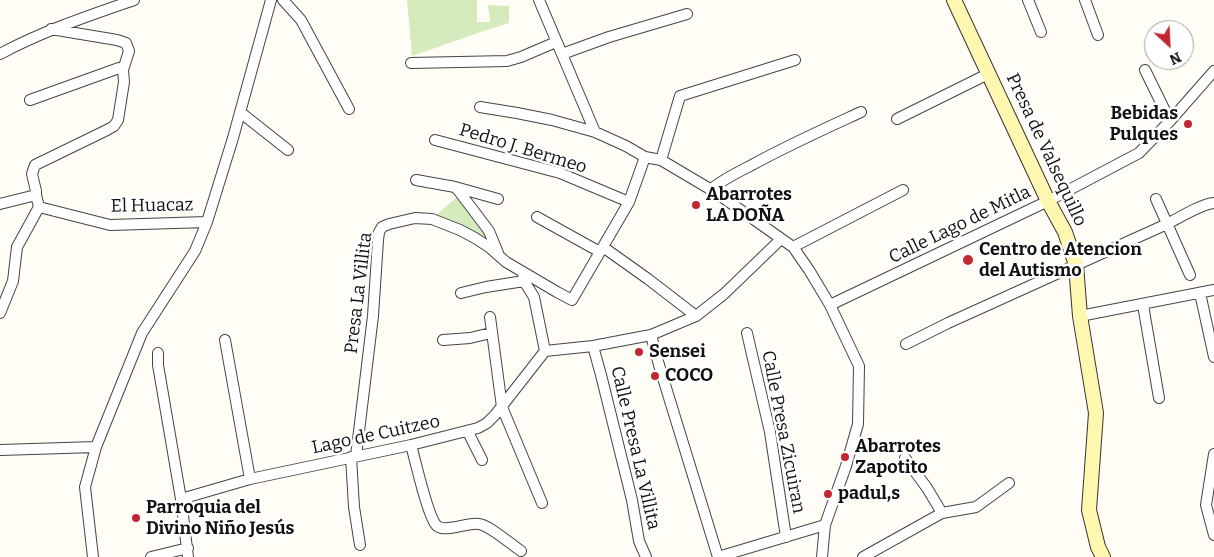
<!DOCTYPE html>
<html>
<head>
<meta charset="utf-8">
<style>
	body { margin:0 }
	#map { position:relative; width:1214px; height:557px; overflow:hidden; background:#fffdf5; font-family:Bitter,serif }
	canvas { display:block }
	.north { position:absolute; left:1144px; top:20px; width:50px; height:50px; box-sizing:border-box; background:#fff; border:1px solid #a0a0a0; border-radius:50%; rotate:155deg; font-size:14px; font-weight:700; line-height:20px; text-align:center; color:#111 }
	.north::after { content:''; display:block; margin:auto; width:18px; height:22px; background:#c4262e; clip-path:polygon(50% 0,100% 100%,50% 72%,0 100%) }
</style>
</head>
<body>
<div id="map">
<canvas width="1214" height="557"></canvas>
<div class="north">N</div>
</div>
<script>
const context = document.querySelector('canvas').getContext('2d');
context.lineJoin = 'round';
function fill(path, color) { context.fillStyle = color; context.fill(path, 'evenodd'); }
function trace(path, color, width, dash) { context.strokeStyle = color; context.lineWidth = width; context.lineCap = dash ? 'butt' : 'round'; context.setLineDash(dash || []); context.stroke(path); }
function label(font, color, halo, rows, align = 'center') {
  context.font = font + ' Bitter,serif'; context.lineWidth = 5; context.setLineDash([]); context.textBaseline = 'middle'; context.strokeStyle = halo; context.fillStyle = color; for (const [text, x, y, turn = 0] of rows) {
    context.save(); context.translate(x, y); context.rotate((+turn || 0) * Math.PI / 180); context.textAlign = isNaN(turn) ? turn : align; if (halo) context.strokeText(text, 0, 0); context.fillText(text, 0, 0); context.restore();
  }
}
fill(new Path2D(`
	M407,0H477V22H490L488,5L509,6V23L478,33L412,56Z
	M458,196L485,228L493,246L434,217Z`), '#d5ebbd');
const street = new Path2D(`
	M283,0L301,20L349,109
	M539,0L595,132
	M1028,0L1041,32
	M1085,0L1098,35
	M0,54C43,31 88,16 134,0
	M562,54L609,37L687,14
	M411,63L507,61L521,57L556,42
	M1145,70L1170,121
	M30,100L119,68L123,70
	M480,107L517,113L552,120L595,132L626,146L645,157L661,160L715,192L793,247L809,270L830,305L859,366L858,424L846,466L825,525L822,557
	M240,112L288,150
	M897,119L988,74
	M435,140L560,173L629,202
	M661,160L680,96L795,60
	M416,180L455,187L458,190L489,231L498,253
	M455,187L498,199
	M710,190C722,180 736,173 750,166C786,146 824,129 861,112
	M1156,199L1190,275
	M0,204L36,195
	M39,207L36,195V191L32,174L35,165L107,130L114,126L118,120L124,82L123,70L129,51L126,43L117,40L51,29
	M39,207L110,225L207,222
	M537,217L600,252
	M603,247L648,279L696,316
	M793,247L903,190
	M523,272L524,281L534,297L545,351
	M461,293L486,287L524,281
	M1200,293L1214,357
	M830,305L1048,201L1139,153L1170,121L1214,71
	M1143,305L1159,398
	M0,313L13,281L17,247L39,207
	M1080,316L1214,290
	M490,317L502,407L542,503
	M747,333L770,432L786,537
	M651,335L659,365L718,557
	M225,340L250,479
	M443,340L470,338L491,333
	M906,344L948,323L1167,224C1179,218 1201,204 1214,203
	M593,346L601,375L632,500L639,541L646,557
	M545,351L593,346L651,335L696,316L724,294L781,239
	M158,353V365L181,499L188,557
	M468,432L482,460
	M411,445C415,459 428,518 437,526C446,533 468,522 479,524C489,525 512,545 521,551
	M0,450L96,447
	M1214,454L1206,505L1214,535
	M356,456L373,316L378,240L379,232L382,227L389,224L415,218L432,219L460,230L475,238L489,247L506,262L557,292L572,300L629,202L645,157
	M351,457L354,507L360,545
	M905,458L927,488L942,513
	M181,499L250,479L411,445L478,428L487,423L495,415L545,351
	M93,557L85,487L96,447L142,333L195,251L207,222L233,138L271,0
	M151,557L188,548
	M718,557L825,525
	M863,557L942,513L976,507L1009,483`);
const secondary = new Path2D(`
	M954,0L1048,201L1065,232L1076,265L1080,316L1096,413L1089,510L1098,547L1103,557`);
trace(street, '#444', 12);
trace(secondary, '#333', 16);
trace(street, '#fff', 10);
trace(secondary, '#fff6b0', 14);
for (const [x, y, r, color] of [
	[1188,124,5,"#c4262e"],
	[696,205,5,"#c4262e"],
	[968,260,6,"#c4262e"],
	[639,352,5,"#c4262e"],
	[655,376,5,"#c4262e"],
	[845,457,5,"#c4262e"],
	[828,494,5,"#c4262e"],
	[136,518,5,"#c4262e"]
]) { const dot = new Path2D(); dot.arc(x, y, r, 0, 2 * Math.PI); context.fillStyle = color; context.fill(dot); trace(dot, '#fff', 2); }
label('bold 18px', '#111', '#fff', [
	["Bebidas",1178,114,"right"],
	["Pulques",1178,135,"right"],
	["Abarrotes",706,195],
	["LA DOÑA",706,216],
	["Centro de Atencion",979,250],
	["del Autismo",979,271],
	["Sensei",649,352],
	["COCO",665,376],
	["Abarrotes",855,447],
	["Zapotito",855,468],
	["padul,s",838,494],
	["Parroquia del",146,508],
	["Divino Niño Jesús",146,529]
], 'left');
label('18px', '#111', '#fff', [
	["Pedro J. Bermeo",523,149,17],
	["Presa de Valsequillo",1046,150,65],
	["El Huacaz",152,206,-1],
	["Calle Lago de Mitla",960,225,-26],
	["Presa La Villita",359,293,-83],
	["Calle Presa Zicuiran",783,432,79],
	["Lago de Cuitzeo",376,435,-12],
	["Calle Presa La Villita",635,448,77]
]);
</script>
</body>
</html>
